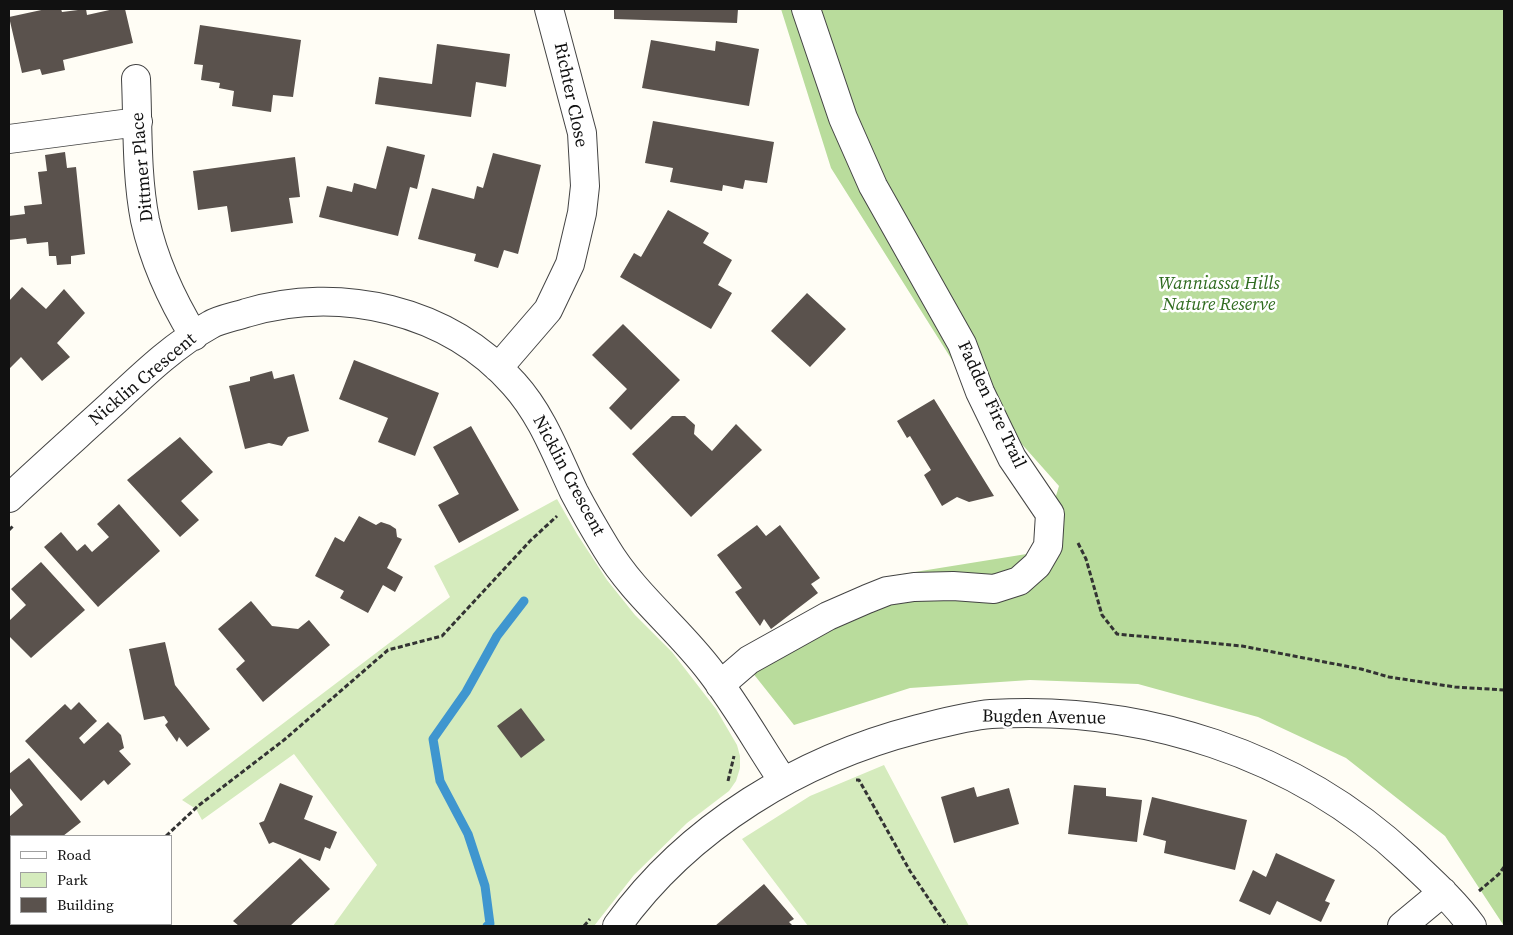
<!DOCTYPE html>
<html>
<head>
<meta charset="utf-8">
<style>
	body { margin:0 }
	#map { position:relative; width:1513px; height:935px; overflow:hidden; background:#fffdf5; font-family:"Source Serif 4",serif }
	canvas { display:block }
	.frame { position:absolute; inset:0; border:10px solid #111; pointer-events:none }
	.legend { position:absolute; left:10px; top:835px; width:162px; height:90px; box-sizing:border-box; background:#fff; border:1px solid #a0a0a0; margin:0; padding:6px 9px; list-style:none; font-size:15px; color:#111 }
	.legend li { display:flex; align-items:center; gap:10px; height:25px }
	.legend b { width:25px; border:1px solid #a0a0a0 }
</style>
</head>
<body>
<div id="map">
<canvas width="1513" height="935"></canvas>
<div class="frame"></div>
<ul class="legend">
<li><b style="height:6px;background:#fff"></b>Road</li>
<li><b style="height:14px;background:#d5ebbd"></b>Park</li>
<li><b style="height:14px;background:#5a524d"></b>Building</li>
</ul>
</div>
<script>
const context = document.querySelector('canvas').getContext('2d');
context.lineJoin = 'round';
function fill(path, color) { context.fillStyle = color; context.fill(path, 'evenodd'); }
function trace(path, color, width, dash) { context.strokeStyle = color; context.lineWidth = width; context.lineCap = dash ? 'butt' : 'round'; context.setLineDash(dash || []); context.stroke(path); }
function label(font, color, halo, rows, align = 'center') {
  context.font = font + ' "Source Serif 4",serif'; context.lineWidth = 5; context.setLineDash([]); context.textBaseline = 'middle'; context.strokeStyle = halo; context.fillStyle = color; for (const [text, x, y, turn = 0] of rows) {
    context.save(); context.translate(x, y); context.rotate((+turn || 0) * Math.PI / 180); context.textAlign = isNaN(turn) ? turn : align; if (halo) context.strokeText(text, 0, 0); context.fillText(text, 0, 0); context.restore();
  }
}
fill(new Path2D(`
	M557,499L577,534L607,580L635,615L672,652L716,709L737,745L740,756V768L736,781L729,791L687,823L634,875L594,926H333L377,865L294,754L202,820L196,809L182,800L450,597L434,566Z
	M884,765L969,926H808L742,839L810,796Z`), '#d5ebbd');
fill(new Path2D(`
	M781,9H1504V926L1445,836L1346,758L1258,717L1138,684L1030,680L910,688L794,725L752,672L890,576L1039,552L1059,486L964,379L831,168Z`), '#b9dc9c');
trace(new Path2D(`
	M487,926L490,924L485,886L468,834L440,781L433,739L466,692L497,636L524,601`), '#3f96cf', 9);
fill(new Path2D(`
	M46,9H61L62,12L86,9L87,15L114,9H125L133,43L63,60L65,70L42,75L40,69L22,73L9,17Z
	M614,9H738L737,23L614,19Z
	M200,25L301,40L293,97L273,95L271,112L232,106L234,91L219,88L220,83L201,80L203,65L194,64Z
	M651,40L715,51L716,41L759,49L749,106L642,88Z
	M437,44L510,54L506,87L476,82L471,117L375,104L379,77L432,84Z
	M653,121L774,142L767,183L745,180L743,189L723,185L722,191L670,182L673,168L645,163Z
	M387,146L425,155L417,189L410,187L398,236L319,217L327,186L352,192L354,183L376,189Z
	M65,152L67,168L76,167L85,254L71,256V264L57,265L56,256H49L48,242L27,244L26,238L9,240V216L25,214L24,206L42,204L38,172L47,171L45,155Z
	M493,153L541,165L518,254L504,250L498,268L474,261L476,254L418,239L432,188L474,199L477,186L483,188Z
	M295,157L300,197L289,198L293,223L231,232L227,206L198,210L193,171Z
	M668,210L709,233L703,243L732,260L718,285L732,293L711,329L620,277L634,253L641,257Z
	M22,287L46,309L64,289L85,313L57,343L70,357L42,381L21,357L9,369V301Z
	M807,293L846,329L810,367L771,331Z
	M623,324L680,380L631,430L609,408L627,389L592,355Z
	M354,360L439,393L415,456L378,442L388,418L339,399Z
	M272,371L274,379L294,374L309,431L288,437L282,446L269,443L245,449L229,386L250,381V377Z
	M934,399L994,496L969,502L957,497L942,506L924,475L931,470L910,436L907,438L897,421Z
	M672,416H685L695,425L694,434L712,451L736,424L762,450L691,517L632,454Z
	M471,426L519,510L459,543L438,505L459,494L433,447Z
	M180,437L213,472L181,501L199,520L180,537L127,480Z
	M119,504L160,551L98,607L44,547L61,532L77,551L85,544L92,552L109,537L97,524Z
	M359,516L376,525L381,522L390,525L396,529L397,537L402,539L387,568L403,577L395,592L383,585L368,613L340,598L344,591L315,576L335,537L344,542Z
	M757,525L766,536L780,525L820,578L811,584L818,593L771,629L764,619L760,626L735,592L742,588L717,555Z
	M41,562L85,610L31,658L9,636V621L26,605L11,589Z
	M251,601L272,626L298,629L309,620L330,645L263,702L236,669L245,661L218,629Z
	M165,642L175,685L210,729L187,747L179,737L177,742L165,725L168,722L164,716L144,720L129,649Z
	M79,702L97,721L79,738L84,744L108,722L121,735L124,748L119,751L131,764L108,785L104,780L81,801L25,741L65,704L71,710Z
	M521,708L545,740L521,758L497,726Z
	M29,758L81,822L63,836H11V847L9,844V817L23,805L9,787V774Z
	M280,783L313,796L304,819L337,832L330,849L325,847L320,861L273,842L269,844L259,823L264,821Z
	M1074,785L1106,788V796L1142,800L1137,842L1068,834Z
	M974,787L977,797L1009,788L1019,824L954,843L941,797Z
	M1152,797L1247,820L1235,870L1164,853L1166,841L1143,835Z
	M1276,853L1335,880L1325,901L1330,903L1321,922L1277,901L1270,915L1239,901L1253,870L1266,877Z
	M300,858L330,889L290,926H239L233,921Z
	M9,875L11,878V921L9,917Z
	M764,884L794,919L789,922L793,926H715Z`), '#5a524d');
const minor = new Path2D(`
	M136,79C138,125 136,174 145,220C154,261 172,300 194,336
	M9,139L138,122
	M498,368L548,310L570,264L582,213L585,186L582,133L549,9
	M9,498C43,466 78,435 113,403C143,375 174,345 210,325C220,319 234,317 246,313C339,285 448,309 514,384C542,415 556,454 574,492C584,511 595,530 606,548C634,595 679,629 711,672C737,706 759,745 783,781
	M720,685L749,660L828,616L867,599L887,591L914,587L953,586L994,589L1019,581L1037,565L1048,546L1050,514L1012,458L980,392L962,344L873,186L843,118L806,9
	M93,926L95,924
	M617,926C689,826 801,759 918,729C942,723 967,716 991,714C1142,705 1296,754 1407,858C1430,880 1453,900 1472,926
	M1402,926L1443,892`);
trace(minor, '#444', 30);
trace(new Path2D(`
	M9,530L14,525
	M1078,543L1086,559L1102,615L1117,634L1242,646L1361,669L1389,677L1455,687L1504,690
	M856,780H859L910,871L947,926
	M728,781L734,756
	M166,836L198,806L284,740L388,650L442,636L530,541L557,516
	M1479,891L1499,874L1504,867
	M584,926L590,919`), '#333', 3, [5, 2.5]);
trace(minor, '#fff', 28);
label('18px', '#111', '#fff', [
	["Richter Close",570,95,78],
	["Dittmer Place",143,167,-95],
	["Nicklin Crescent",143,380,-40],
	["Fadden Fire Trail",991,405,65],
	["Nicklin Crescent",568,476,62],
	["Bugden Avenue",1044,718,1]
]);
label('italic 18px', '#2f6b1f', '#fff', [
	["Wanniassa Hills",1219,284],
	["Nature Reserve",1219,305]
]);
</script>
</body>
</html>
